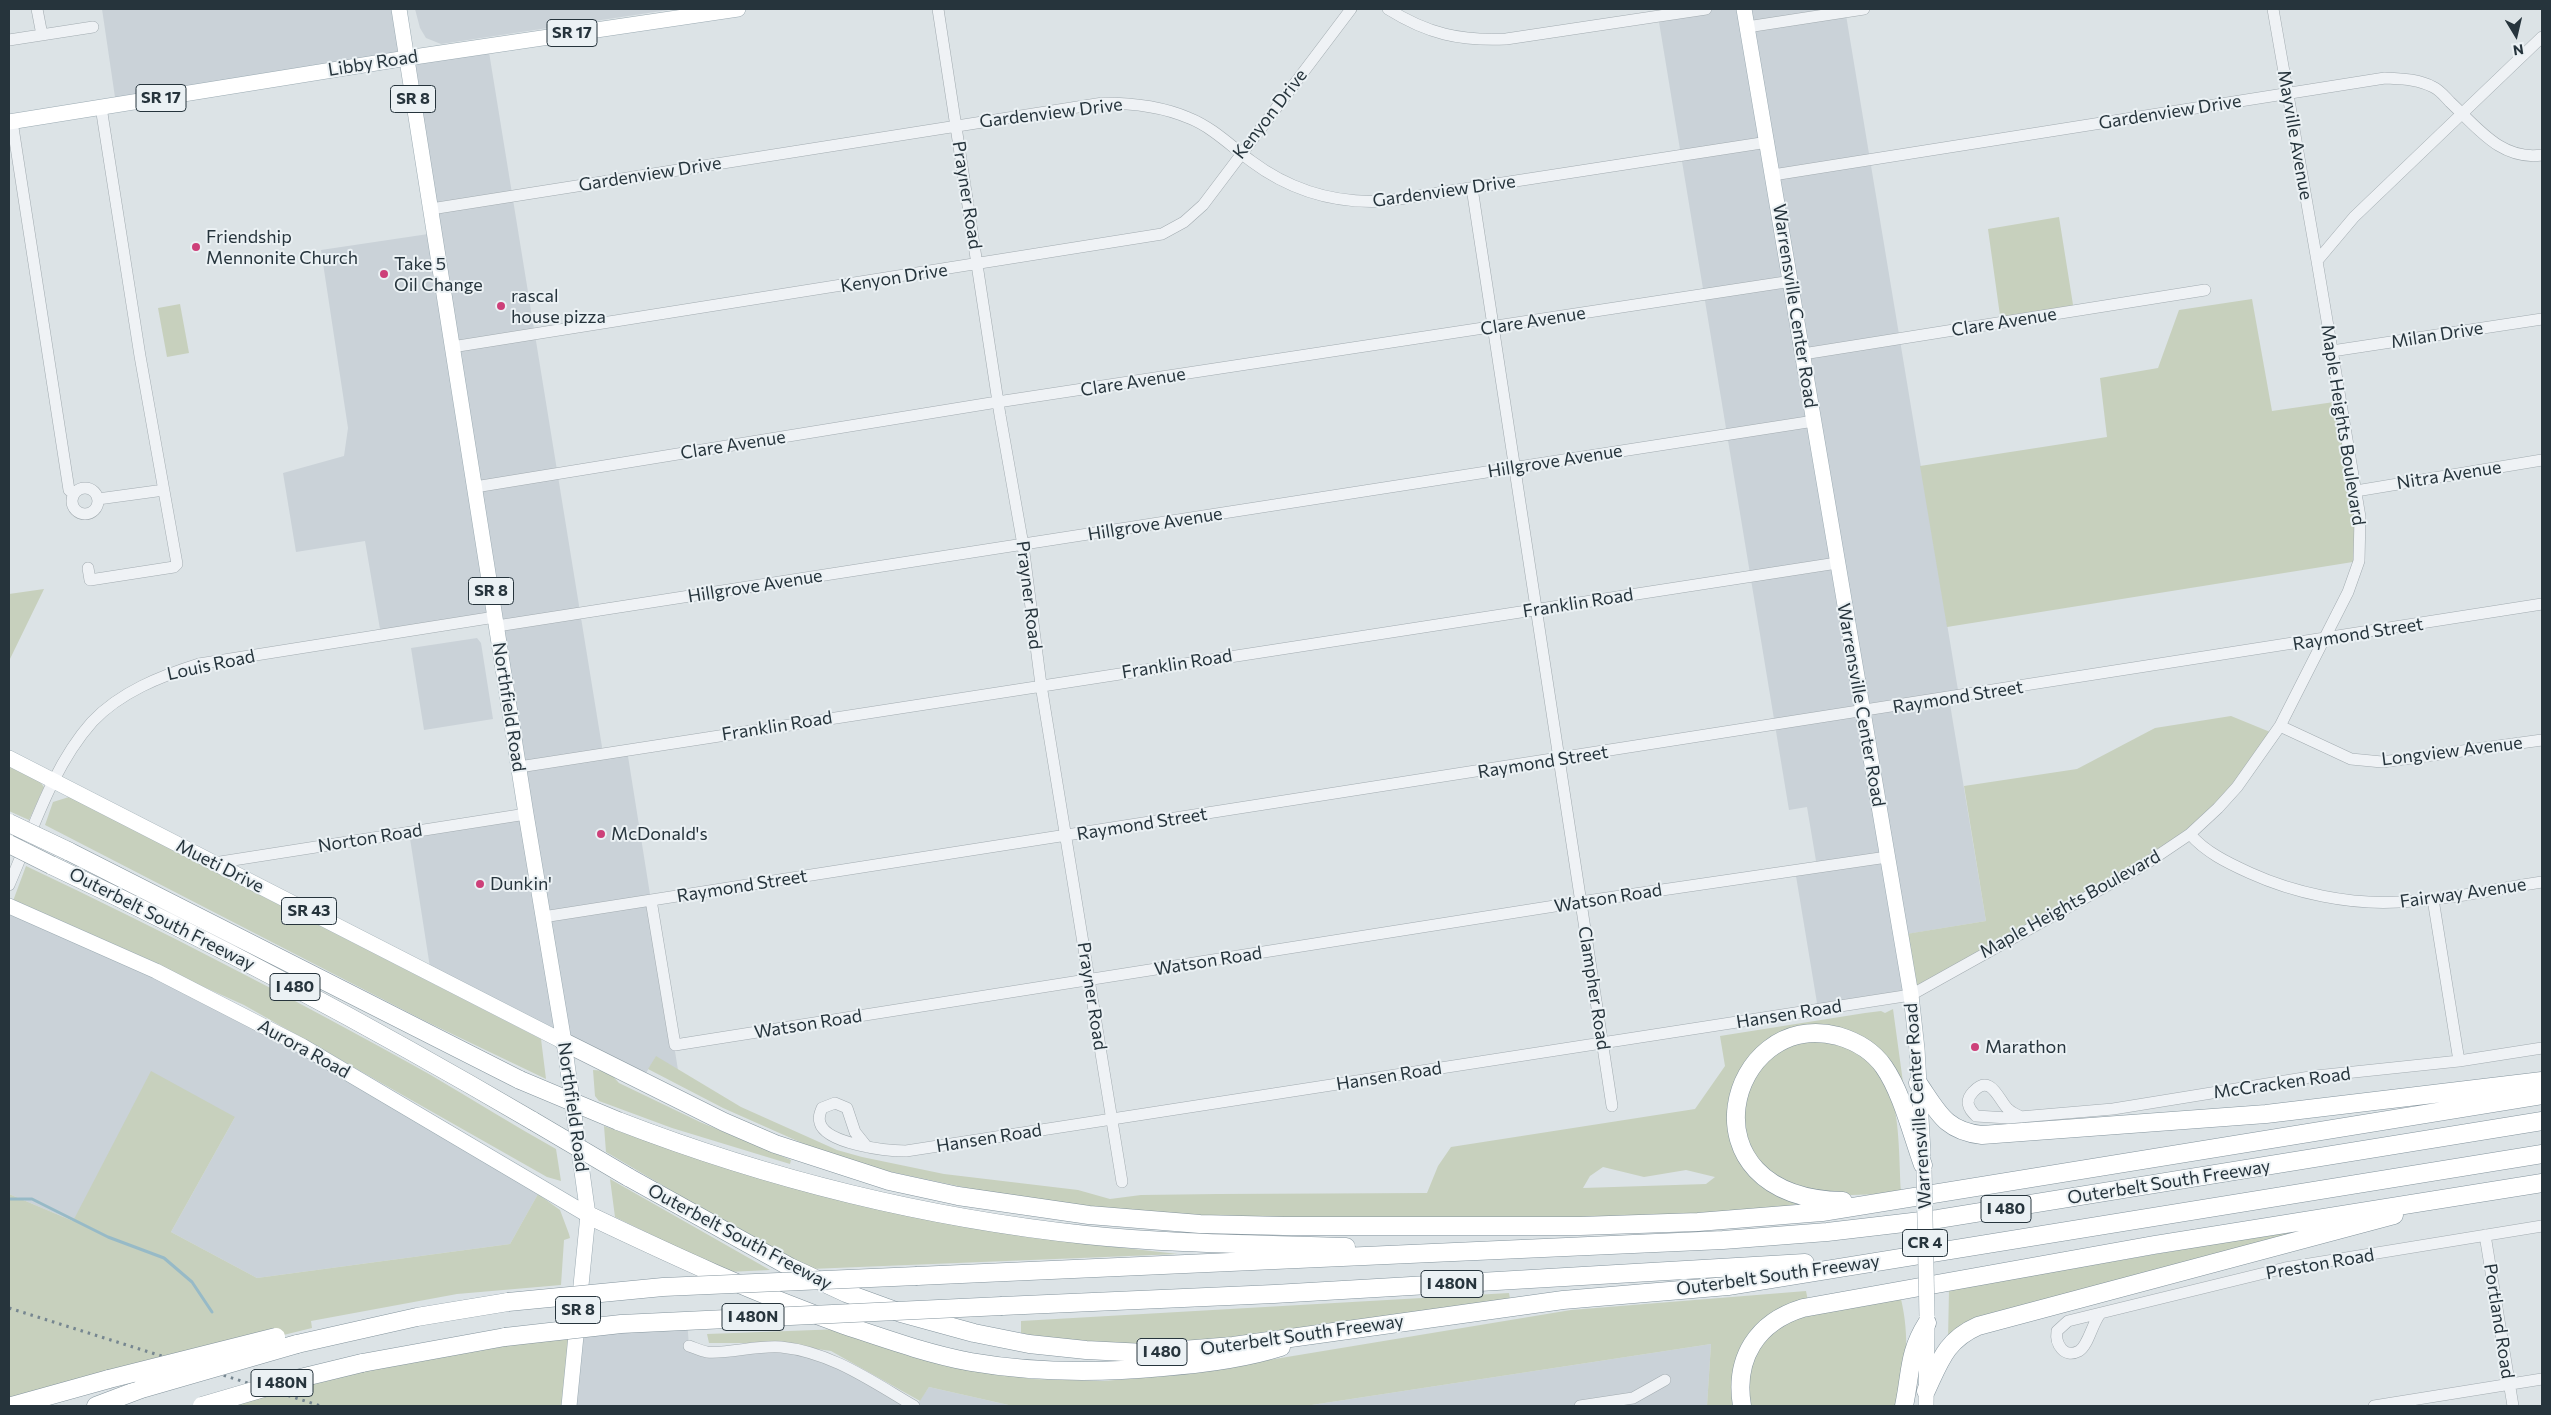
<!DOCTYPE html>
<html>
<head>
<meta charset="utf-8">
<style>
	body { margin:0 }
	#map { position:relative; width:2551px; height:1415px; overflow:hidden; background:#dce3e6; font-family:Commissioner,sans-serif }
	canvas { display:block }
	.frame { position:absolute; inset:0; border:10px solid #26343c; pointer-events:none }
	.north { position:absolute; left:2491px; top:10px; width:50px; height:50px; -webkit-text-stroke:4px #ebf1f4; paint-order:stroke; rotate:171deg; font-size:14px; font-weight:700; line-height:20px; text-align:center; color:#26343c }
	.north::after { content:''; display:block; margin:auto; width:18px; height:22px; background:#26343c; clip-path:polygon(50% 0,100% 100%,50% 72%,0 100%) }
</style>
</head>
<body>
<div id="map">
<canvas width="2551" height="1415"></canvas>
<div class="frame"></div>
<div class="north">N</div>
</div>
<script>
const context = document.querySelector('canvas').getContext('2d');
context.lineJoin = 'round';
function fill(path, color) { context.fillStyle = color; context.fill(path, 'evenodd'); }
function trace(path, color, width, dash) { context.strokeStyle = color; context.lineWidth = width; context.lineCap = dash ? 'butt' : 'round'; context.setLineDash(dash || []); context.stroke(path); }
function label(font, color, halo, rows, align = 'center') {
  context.font = font + ' Commissioner,sans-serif'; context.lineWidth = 4; context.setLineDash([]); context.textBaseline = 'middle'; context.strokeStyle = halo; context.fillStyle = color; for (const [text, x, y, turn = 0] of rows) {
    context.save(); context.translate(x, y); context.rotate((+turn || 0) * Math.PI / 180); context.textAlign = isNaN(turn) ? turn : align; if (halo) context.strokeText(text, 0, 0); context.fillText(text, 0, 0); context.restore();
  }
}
fill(new Path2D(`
	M102,9H399L407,57L488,46L603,753L627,750L678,1070L656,1057L641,1081L431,974L409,832L526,814L495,618L381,635L365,541L296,552L283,473L344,456L348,428L321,250L435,233L407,58L116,104Z
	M415,9H675L441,44L426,38L420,28Z
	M1706,9H1845L1959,696L1949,698L1986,921L1901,935L1911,995L1818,1009L1795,870L1817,867L1807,807L1789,810L1658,16Z
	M477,638L481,643L493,719L424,730L411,648Z
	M9,906L156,971L542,1187L510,1244L257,1278L171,1232L235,1117L73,1221L9,1194Z
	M687,1320L689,1346L807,1351L914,1406H569L577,1324Z
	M1711,1344L1707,1406H1305Z
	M929,1387L1013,1406H916Z`), '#cad2d8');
fill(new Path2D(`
	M2059,217L2074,311L2001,323L1988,229Z
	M2252,299L2272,411L2341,401L2356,491L2359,561L1947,627L1920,466L2107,437L2100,378L2158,368L2179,310Z
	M180,304L189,353L167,357L158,308Z
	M44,589L9,661V594Z
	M2231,716L2275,734L2237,787L2190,834L1911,995L1900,935L1986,921L1964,786L2077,769L2155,728Z
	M9,765L38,779L44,787L29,820L9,811Z
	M69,797L541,1039L546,1079L423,1020L45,825L53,802Z
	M26,866C163,931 297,1000 429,1074C472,1099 513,1125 556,1149L561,1181L547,1177L244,1005L13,901Z
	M1893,1009L1905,1097L1898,1081L1830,1029C1817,1031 1779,1034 1769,1039C1762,1042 1756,1053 1751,1058C1701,1110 1736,1182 1797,1204L1762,1211L1515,1220L1244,1219L1108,1209L1000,1195L887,1171L811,1147L723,1108L648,1069L656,1056L741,1107L837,1150L862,1157L944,1174L1078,1190L1110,1199L1141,1195L1218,1194L1427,1193L1438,1166L1451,1147L1695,1109L1725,1066L1720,1036L1865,1013L1881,1011L1885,1013ZM1603,1167L1644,1177L1686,1170L1715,1177L1706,1184L1583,1188L1590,1176Z
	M1805,1042C1905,1041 1897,1116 1901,1192C1880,1194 1821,1199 1803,1190C1794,1186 1766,1172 1761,1164C1732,1127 1742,1073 1783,1049C1790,1046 1798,1044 1805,1042Z
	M593,1070L608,1071L619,1083L700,1122L791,1160L790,1164L672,1128L599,1101L595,1096Z
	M151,1071L235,1117L171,1232L257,1278L510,1244L538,1194L560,1210L569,1234L570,1238L564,1240L561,1285L457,1294L311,1321L312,1328L190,1358L9,1406V1194L73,1221Z
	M604,1126L718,1166L834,1199L1027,1237L1178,1254L810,1269L750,1237L606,1152Z
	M610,1179L770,1270L728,1272L615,1217Z
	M2317,1226L2318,1231L1948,1340L1949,1290Z
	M1806,1291L1808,1301L1763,1325L1737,1406H1707L1711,1344L1305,1406H1013L929,1387L920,1401L831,1351L775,1343H709L707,1334L842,1329L1007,1375L1032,1379L1103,1381L1178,1375L1571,1310Z
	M1509,1293L1510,1299C1443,1309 1375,1318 1307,1327C1212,1341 1117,1354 1021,1333V1321Z
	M1901,1299C1910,1338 1906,1367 1899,1406H1749L1748,1370L1763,1340L1790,1318Z
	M577,1324L569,1406H202Z`), '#c7d0bd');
trace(new Path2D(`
	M9,1199H32L108,1237L164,1258L192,1282L212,1312`), '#97bac7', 3);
const minor = new Path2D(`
	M37,9L42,35
	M938,9L1000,415L1023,545L1041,685L1122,1182
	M1388,9C1428,34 1460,41 1506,39L1706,9
	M2273,9L2317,261
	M1747,27L1864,9
	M9,40L93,27
	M12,121L69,490L74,494
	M1773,175L2385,78C2402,79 2418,79 2433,87C2440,90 2445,97 2450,102C2477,127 2501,161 2542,155
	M1472,188L1612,1106
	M431,209L1103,103C1132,103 1161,106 1189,118C1212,127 1231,146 1251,161C1291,191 1337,204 1386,201L1768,142
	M452,347L1162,234L1184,222L1203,205L1351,9
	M2332,351L2542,319
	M1803,354L2205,290
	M475,487L991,403L1792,281
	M72 501a13 13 0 1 1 26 0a13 13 0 1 1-26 0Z
	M2356,491L2542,460
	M98,499L164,490
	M88,568L90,580L174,567L177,564L140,356L101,107
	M497,626L1814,421
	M2280,726L2351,759L2382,762L2542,740
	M519,767L1837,563
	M2190,834C2205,852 2228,863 2250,873C2294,893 2350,905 2399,902C2447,900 2495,889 2542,882
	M214,863L526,814
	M9,885C33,830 52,767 92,722C120,692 161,676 199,664L495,617
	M2433,899L2459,1061
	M651,900L675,1045L1580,902L1887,857
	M543,917L2542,604
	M2022,1117C2017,1115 2012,1113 2008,1109C1999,1101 1991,1072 1973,1092C1970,1095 1968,1099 1968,1103C1969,1109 1972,1112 1976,1116L2008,1118L2113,1109L2316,1076L2459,1061L2542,1048
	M867,1147L855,1132L847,1108L835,1103L822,1108C820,1113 818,1118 820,1123C826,1144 887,1151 906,1151L1911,995L2144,865L2190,834L2218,808L2237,787L2280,726L2348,592L2359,561L2360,517L2317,261L2354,217L2542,37
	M2485,1235L2513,1406
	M2100,1314C2092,1324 2088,1346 2079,1351C2064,1359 2055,1344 2057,1331L2068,1321L2285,1268L2542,1226
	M689,1346C695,1348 701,1351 707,1352C728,1354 757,1345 781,1347C831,1352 871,1381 914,1406
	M1580,1406L1633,1398L1665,1380
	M2374,1406L2542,1379`);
const major = new Path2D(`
	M399,9L526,814L564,1042L588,1215L569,1406
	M1744,9L1911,995L1917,1049L1923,1153
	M9,122L407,58L738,9
	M9,758L564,1042
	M9,906L156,971L302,1046L588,1215
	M1926,1406L1927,1323`);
const highway = new Path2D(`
	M68,851L520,1080
	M51,865C216,943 376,1029 533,1121
	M564,1042L724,1122L775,1144L889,1181L958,1196L1089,1215L1200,1224L1284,1226H1580L1698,1222L1822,1212L2542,1095
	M1918,1083C1938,1112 1945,1131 1982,1135L2266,1114L2542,1081
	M618,1121C768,1179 926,1218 1086,1235C1172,1244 1259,1244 1346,1247
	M628,1177L790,1267L846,1293L901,1313L974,1333L1029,1344L1086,1350L1145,1353L1233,1346L1563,1300L1728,1286L2542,1154
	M1843,1201C1676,1198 1728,1007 1838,1036C1855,1041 1873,1051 1884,1067C1902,1093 1912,1135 1923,1165
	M588,1215C672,1255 756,1294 844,1325C886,1339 928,1354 971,1362C1035,1373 1099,1373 1163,1367C1203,1364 1243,1359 1281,1347
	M917,1276L1723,1240L1827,1232L1938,1219L2542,1121
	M1002,1306L1274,1294L1805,1263
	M297,1344L417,1317L508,1302
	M362,1363L505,1337
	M1926,1391C1940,1361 1946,1340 1978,1326L2394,1215
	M12,1406L109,1379
	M96,1406L141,1389
	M1742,1406C1734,1358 1757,1322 1803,1308L2154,1245L2542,1183
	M1904,1406C1911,1373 1908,1353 1927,1323`);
trace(minor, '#a2abb0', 12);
trace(major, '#9baab2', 16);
trace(highway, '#84949d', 19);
trace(minor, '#eff2f5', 11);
trace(major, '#fff', 15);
trace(highway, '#fff', 18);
trace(new Path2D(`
	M9,1308L321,1406`), '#768690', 3, [2.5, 5]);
const majorBridge = new Path2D(`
	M1924,1170L1927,1316`);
const highwayBridge = new Path2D(`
	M9,823L68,851
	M9,844L51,865
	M520,1080L618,1121
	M533,1121L628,1177
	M508,1302L663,1287L917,1276
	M505,1337L621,1324L1002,1306
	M109,1379L276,1337
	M141,1389L297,1344
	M202,1406L284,1382L362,1363`);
trace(majorBridge, '#9baab2', 16, []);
trace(highwayBridge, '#84949d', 19, []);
trace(majorBridge, '#fff', 15);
trace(highwayBridge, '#fff', 18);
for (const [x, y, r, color] of [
	[196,247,5,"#cd4079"],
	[384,274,5,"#cd4079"],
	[501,306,5,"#cd4079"],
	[601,834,5,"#cd4079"],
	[480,884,5,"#cd4079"],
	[1975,1047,5,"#cd4079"]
]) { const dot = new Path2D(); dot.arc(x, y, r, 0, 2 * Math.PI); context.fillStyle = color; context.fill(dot); trace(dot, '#ebf1f4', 2); }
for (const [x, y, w] of [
	[572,33,50],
	[161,98,50],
	[413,99,45],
	[491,591,45],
	[309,911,55],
	[295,987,50],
	[2006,1209,50],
	[1925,1243,45],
	[1452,1284,62],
	[578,1310,45],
	[753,1317,62],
	[1162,1352,50],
	[282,1383,62]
]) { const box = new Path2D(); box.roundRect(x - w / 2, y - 13.5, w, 27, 4); context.fillStyle = '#ebf1f4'; context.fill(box); trace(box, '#26343c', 1); }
label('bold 16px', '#26343c', null, [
	["SR 17",572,33],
	["SR 17",161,98],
	["SR 8",413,99],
	["SR 8",491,591],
	["SR 43",309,911],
	["I 480",295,987],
	["I 480",2006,1209],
	["CR 4",1925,1243],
	["I 480N",1452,1284],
	["SR 8",578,1310],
	["I 480N",753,1317],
	["I 480",1162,1352],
	["I 480N",282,1383]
]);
label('18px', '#26343c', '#ebf1f4', [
	["Libby Road",373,63,-9],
	["Gardenview Drive",2170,112,-9],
	["Gardenview Drive",1051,113,-7],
	["Kenyon Drive",1270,114,-52],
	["Mayville Avenue",2295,135,80],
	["Gardenview Drive",650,174,-9],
	["Gardenview Drive",1444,191,-8],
	["Prayner Road",967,195,81],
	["Kenyon Drive",894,278,-9],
	["Warrensville Center Road",1795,306,81],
	["Clare Avenue",1533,321,-9],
	["Clare Avenue",2004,322,-9],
	["Milan Drive",2437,335,-9],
	["Clare Avenue",1133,382,-9],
	["Maple Heights Boulevard",2343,425,81],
	["Clare Avenue",733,445,-9],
	["Hillgrove Avenue",1555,461,-9],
	["Nitra Avenue",2449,475,-9],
	["Hillgrove Avenue",1155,524,-9],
	["Hillgrove Avenue",755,586,-9],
	["Prayner Road",1029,595,83],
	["Franklin Road",1578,603,-9],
	["Raymond Street",2358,634,-9],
	["Franklin Road",1177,664,-9],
	["Louis Road",211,665,-12],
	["Raymond Street",1958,697,-9],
	["Warrensville Center Road",1861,705,80],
	["Northfield Road",509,707,81],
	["Franklin Road",777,726,-9],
	["Longview Avenue",2452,751,-7],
	["Raymond Street",1543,762,-9],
	["Raymond Street",1142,824,-9],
	["Norton Road",370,838,-9],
	["Mueti Drive",220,866,27],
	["Raymond Street",742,886,-9],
	["Fairway Avenue",2463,893,-8],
	["Watson Road",1608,898,-9],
	["Maple Heights Boulevard",2070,904,-29],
	["Outerbelt South Freeway",162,919,27],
	["Watson Road",1208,961,-9],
	["Clampher Road",1594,988,81],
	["Prayner Road",1092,996,81],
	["Hansen Road",1789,1014,-9],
	["Watson Road",808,1024,-9],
	["Aurora Road",304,1049,29],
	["Hansen Road",1389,1076,-9],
	["McCracken Road",2282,1083,-8],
	["Warrensville Center Road",1918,1106,-94],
	["Northfield Road",573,1107,82],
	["Hansen Road",989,1138,-9],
	["Outerbelt South Freeway",2169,1182,-9],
	["Outerbelt South Freeway",740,1237,28],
	["Preston Road",2320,1264,-10],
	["Outerbelt South Freeway",1778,1275,-8],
	["Portland Road",2499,1321,81],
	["Outerbelt South Freeway",1302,1335,-8]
]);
label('18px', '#26343c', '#ebf1f4', [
	["Friendship",206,237],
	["Mennonite Church",206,258],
	["Take 5",394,264],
	["Oil Change",394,285],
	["rascal",511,296],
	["house pizza",511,317],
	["McDonald's",611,834],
	["Dunkin'",490,884],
	["Marathon",1985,1047]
], 'left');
</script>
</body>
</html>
